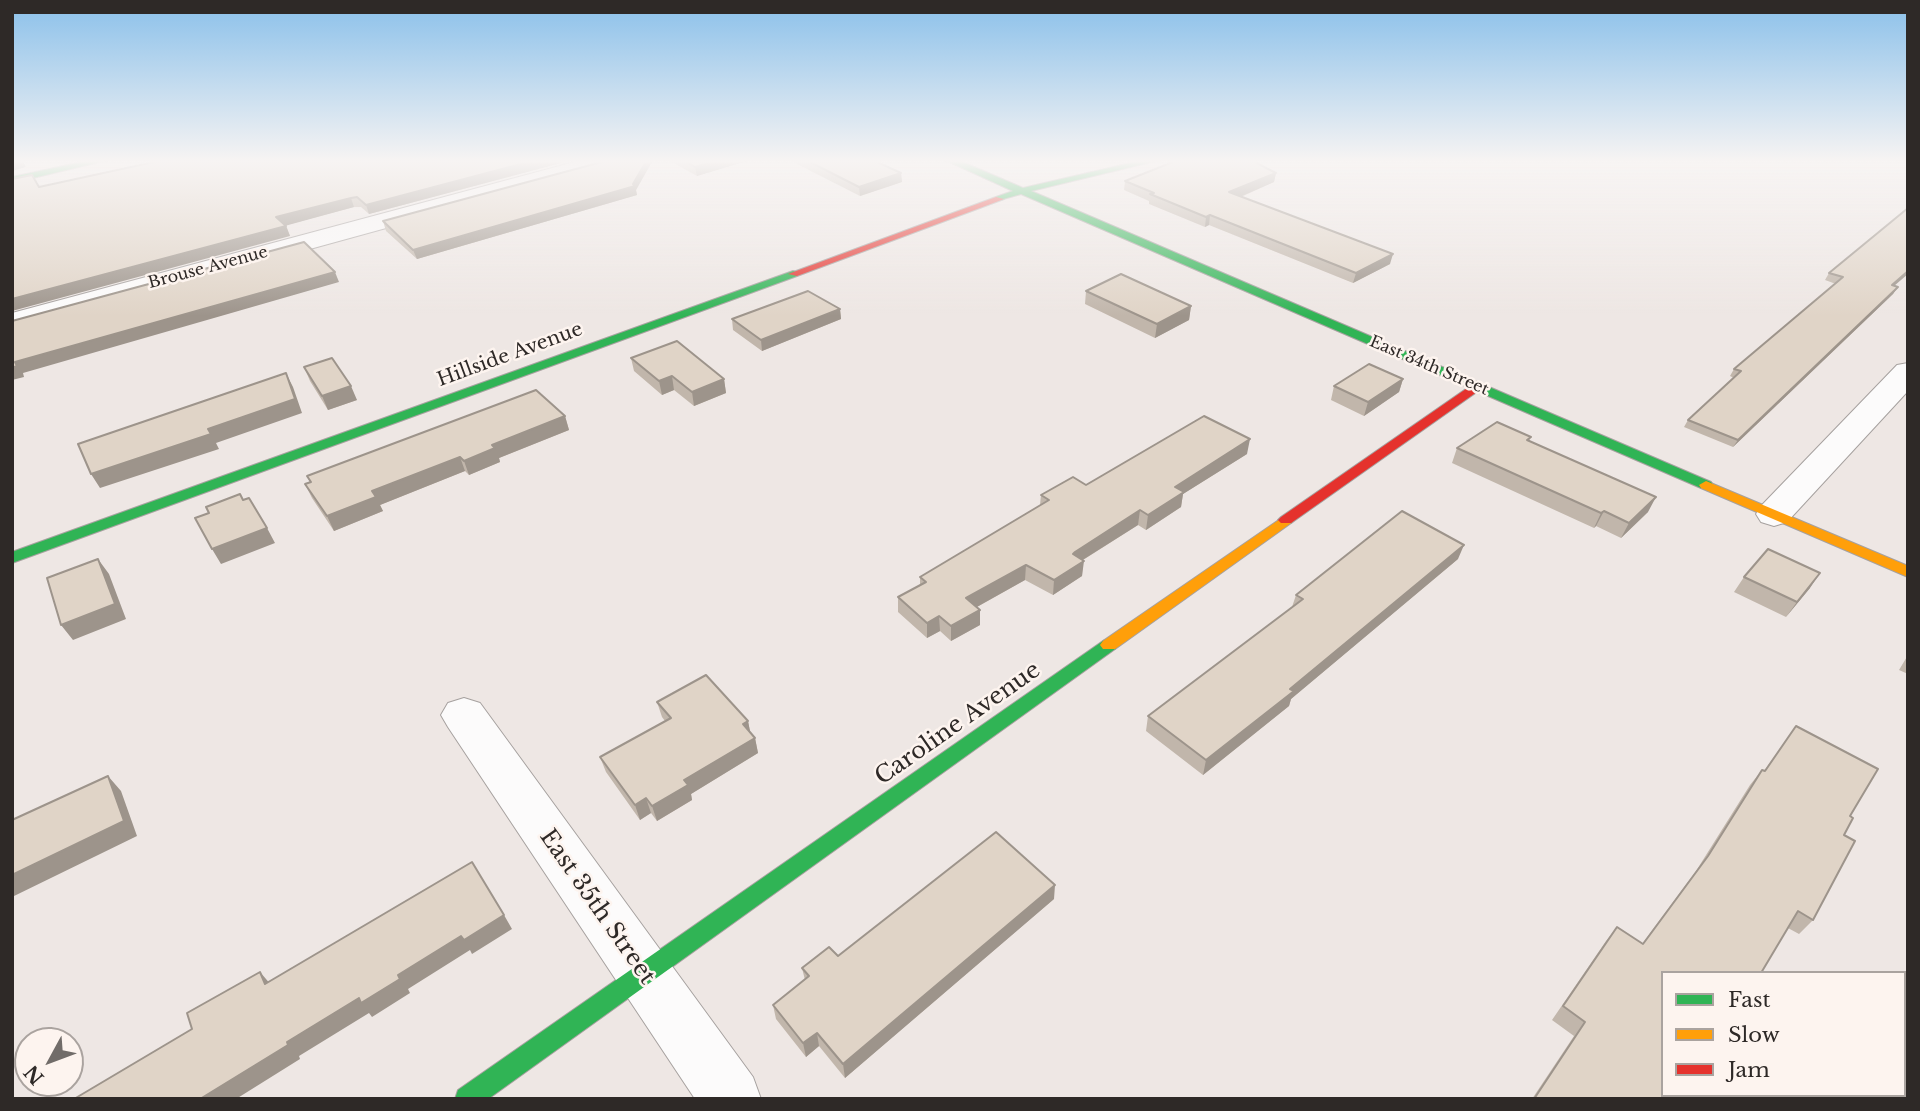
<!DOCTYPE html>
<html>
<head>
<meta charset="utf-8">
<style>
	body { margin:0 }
	#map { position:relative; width:1920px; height:1111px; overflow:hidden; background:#eee7e4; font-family:"Libre Baskerville",serif }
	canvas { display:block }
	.frame { position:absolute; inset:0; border:14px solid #2e2927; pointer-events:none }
	.legend { position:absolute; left:1661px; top:971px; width:245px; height:126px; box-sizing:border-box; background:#fdf4ef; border:2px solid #aaa39f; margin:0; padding:9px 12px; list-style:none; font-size:21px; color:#2e2927 }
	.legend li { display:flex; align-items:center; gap:14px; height:35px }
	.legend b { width:35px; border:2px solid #aaa39f }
	.north { position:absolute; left:14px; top:1027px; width:70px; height:70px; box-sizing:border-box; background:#fdf4ef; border:2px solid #aaa39f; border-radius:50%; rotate:229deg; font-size:19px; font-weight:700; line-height:28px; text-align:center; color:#2e2927 }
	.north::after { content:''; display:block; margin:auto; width:24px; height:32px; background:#716c69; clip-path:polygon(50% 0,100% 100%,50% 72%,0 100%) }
</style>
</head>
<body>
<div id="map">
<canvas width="1920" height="1111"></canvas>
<div class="frame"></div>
<ul class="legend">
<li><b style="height:9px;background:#30b455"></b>Fast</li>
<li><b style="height:9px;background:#ff9f0a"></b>Slow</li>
<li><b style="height:9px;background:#e5322d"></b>Jam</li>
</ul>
<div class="north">N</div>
</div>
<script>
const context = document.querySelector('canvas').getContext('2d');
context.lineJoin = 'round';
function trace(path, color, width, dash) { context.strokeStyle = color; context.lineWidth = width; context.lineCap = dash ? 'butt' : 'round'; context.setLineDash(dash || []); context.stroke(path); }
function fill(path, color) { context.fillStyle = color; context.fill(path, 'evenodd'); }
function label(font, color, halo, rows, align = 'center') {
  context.font = font + ' "Libre Baskerville",serif'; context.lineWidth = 5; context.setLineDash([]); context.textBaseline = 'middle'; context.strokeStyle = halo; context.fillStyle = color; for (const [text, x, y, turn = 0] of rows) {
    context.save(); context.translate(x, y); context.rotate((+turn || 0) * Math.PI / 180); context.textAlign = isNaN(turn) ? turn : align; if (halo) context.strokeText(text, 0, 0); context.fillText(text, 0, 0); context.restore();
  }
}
const street = new Path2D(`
	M582,160H618L615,165L12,331V313Z
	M1908,363V391L1787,522L1774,526L1761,522L1756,514L1761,506L1897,365Z
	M464,698L480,703L753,1077L761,1099H695L448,727L441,715L448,703Z
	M1908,1015V1099H1853L1854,1095H1904V1016Z`);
const fast = new Path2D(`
	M91,160H108L12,183V177Z
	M945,160H958L1023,188L1143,160H1160L1031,191L1711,482L1713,485L1711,488H1701L1021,194L996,201V197L1013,191Z
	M793,271L797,272V276L12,563V552Z
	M1109,639L1115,641L1118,645L1115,649L488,1099H455L458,1090L1103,641Z`);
const slow = new Path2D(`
	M1706,481L1908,566V577L1701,488L1699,485Z
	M1286,515L1291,517L1294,520L1291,523L1115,649H1103L1100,645L1103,641Z`);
const jam = new Path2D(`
	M996,197L1004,199L797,276L788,274Z
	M1476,382L1482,386L1481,389L1291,523H1281L1278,520L1281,517Z`);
trace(street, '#a6a19f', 2);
trace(fast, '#a6a19f', 2);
trace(slow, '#a6a19f', 2);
trace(jam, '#a6a19f', 2);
fill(street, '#fcfbfb');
fill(fast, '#30b455');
fill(slow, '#ff9f0a');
fill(jam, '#e5322d');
fill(new Path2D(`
	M163,160H572L369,214L361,207H354L286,225L290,236L39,187Z
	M609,160H653L636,190L637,195L417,259L386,231L383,221Z
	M668,160H750L697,176Z
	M789,160H873L901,173L902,182L860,196Z
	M1276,173L1274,182L1241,197L1390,264L1353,283L1209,225L1205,227L1149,204V201L1124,190L1125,181Z
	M1829,273L1898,287L1893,294L1733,447L1684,427L1688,420L1734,378L1730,376L1734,369L1836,284L1825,280Z
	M1086,291L1191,306L1189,320L1155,338L1085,304Z
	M840,309L841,319L762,351L733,330L732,319Z
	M631,358L724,379L726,393L694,406L674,390L662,395L634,371Z
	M304,367L357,400L328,410L310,381Z
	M1403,379L1399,392L1364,416L1331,400L1334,386Z
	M565,416L569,430L499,458L500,462L469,475L465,471L380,505L383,511L334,531L312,498L305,484L310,482L307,476Z
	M1531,437L1529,441L1648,512L1621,538L1596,526L1594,528L1452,463L1457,448Z
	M1247,454L1183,494L1181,507L1146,530L1138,525L1083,560L1082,576L1053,595L1025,580L977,607L980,610V625L951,641L940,631L927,638L898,612V597L920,585V577L1040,505L1041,495L1086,485Z
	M1458,559L1291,699L1289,706L1203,775L1146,731L1148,716L1292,607L1296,595Z
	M1744,577L1810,588L1786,617L1734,592Z
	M1908,655V674L1899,670Z
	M657,702L748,721L750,732L755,738L758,753L691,794L692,800L657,821L651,813L640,820L606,772L600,757L665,721L662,717Z
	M1796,726L1850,816L1844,835L1813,920L1799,934L1788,928L1663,1095L1688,1099H1532L1574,1036L1552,1020L1606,941L1617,927L1642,944L1696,871L1750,785L1762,770L1764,771Z
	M1054,899L845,1078L819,1046L806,1057L776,1019L773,1005L805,980L802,968L838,956Z`), '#c1b6ab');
fill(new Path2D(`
	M15,160H22L26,167L12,171V161Z
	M536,160H572L369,214L366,205Z
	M647,160H653L636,190L637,195L417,259L413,250L633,184Z
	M719,160H750L697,176L695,167Z
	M901,173L902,182L860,196L859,187Z
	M1276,173L1274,182L1228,202L1229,192Z
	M351,198L354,207L281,227L276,217Z
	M1210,215L1209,225L1205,227L1206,217Z
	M286,226L290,236L12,311V299Z
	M1393,254L1390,264L1353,283L1356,273Z
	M1908,271V274L1887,292L1892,285Z
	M335,272L339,282L23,373L24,377L12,380V368L15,362Z
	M1898,287L1893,294L1733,447L1738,440Z
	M1191,306L1189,320L1155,338L1157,324Z
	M840,309L841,319L762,351L761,340Z
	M286,373L293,387L302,413L216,443L219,449L100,488L91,474L208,429Z
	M672,376L674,390L662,395L659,381Z
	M724,379L726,393L694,406L692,392Z
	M1403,379L1399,392L1364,416L1368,402Z
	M351,386L357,400L328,410L322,396Z
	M565,416L569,430L499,458L500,462L469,475L464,461L492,445Z
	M1250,439L1247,454L1183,494L1181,507L1146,530L1148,515L1175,487Z
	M460,457L465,471L380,505L383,511L334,531L327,516L372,491Z
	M1656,497L1648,512L1621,538L1629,523Z
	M1140,510L1138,525L1073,566L1084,561L1082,576L1053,595L1054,580L1075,552Z
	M1604,511L1596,526L1594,528L1601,513Z
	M267,528L275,543L221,564L212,549Z
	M1464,545L1458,559L1291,699L1289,706L1203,775L1206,760L1290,689Z
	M98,559L109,574L126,619L73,640L61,625Z
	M1026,565L1025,580L966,613V598Z
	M1820,573L1810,588L1786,617L1797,602Z
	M980,610V625L951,641V626Z
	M939,616L940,631L927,638V623Z
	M748,721L751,736L743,724Z
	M755,738L758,753L691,794L692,800L657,821L652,806L684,780Z
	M108,776L121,791L137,836L12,897V875Z
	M646,798L651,813L640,820L635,805Z
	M1055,885L1054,899L845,1078L843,1064Z
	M504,915L512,929L472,954L470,950L408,989L410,993L372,1017L369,1013L299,1056L300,1059L236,1099H200L287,1042L461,936Z
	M260,972L272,986L265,984Z
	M817,1033L819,1046L806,1057L803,1043Z`), '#9d948b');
const building = new Path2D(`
	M163,160H536L366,205L357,197L351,198L276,217L286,226L12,299V179L32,175L39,187Z
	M609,160H647L633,184L635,186L413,250L383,221Z
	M683,160H719L695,167Z
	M806,160H873L901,173L859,187Z
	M1178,160H1251L1276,173L1229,192L1393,254L1356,273L1210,215L1206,217L1150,194L1154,193L1125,181Z
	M1908,208V271L1892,285L1898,287L1738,440L1688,420L1741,371L1734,369L1843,277L1829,273Z
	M304,242L335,272L15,362L17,366L12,368V321Z
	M1121,274L1191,306L1157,324L1086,291Z
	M808,291L840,309L761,340L732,319Z
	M677,341L724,379L692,392L672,376L659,381L631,358Z
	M332,358L351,386L322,396L304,367Z
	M1369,364L1403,379L1368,402L1334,386Z
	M286,373L295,399L208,429L211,434L91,474L78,444Z
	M536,390L565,416L492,445L495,448L464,461L460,457L372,491L376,497L327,516L305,484L311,482L307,476Z
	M1204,416L1250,439L1175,487L1184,492L1148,515L1140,510L1075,552L1073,554L1084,561L1054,580L1026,565L966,598L980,610L951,626L939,616L927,623L898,597L926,582L920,577L1049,500L1041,495L1073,477L1086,485Z
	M1497,422L1531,437L1527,440L1656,497L1629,523L1604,511L1601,513L1457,448Z
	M240,494L243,500L249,498L267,528L212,549L195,518L209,513L206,507Z
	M1402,511L1464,545L1290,689L1294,691L1206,760L1148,716L1303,599L1296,595Z
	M1768,549L1820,573L1797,602L1744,577Z
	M98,559L115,604L61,625L47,578Z
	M706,675L748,721L743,724L755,738L684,780L688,785L652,806L646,798L635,805L600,757L671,718L657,702Z
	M1796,726L1878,769L1850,816L1853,818L1844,835L1855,841L1813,920L1798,911L1761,973H1663V1095H1684L1688,1099H1534L1585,1022L1563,1006L1617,927L1643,944L1708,856L1762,770L1765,771Z
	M108,776L124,821L12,875V820Z
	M996,832L1055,885L843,1064L817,1033L803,1043L773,1005L809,976L802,968L829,947L838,956Z
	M472,862L504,915L464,940L461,936L398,975L400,979L361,1003L359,998L287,1042L288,1045L200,1099H74L192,1029L187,1013L260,972L265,984Z`);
fill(building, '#e0d4c7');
trace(building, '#9d948b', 2);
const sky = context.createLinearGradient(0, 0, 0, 316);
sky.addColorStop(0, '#8ac0ea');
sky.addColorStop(0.51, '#f7f4f3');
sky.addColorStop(1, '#f7f4f300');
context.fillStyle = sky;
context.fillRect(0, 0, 1920, 316);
label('16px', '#2e2927', '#fdf4ef', [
	["Brouse Avenue",208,268,-15],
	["East 34th Street",1429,366,23]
]);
label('19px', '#2e2927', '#fdf4ef', [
	["Hillside Avenue",510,355,-20]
]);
label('23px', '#2e2927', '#fdf4ef', [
	["Caroline Avenue",958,724,-35],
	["East 35th Street",597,907,55]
]);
</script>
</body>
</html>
